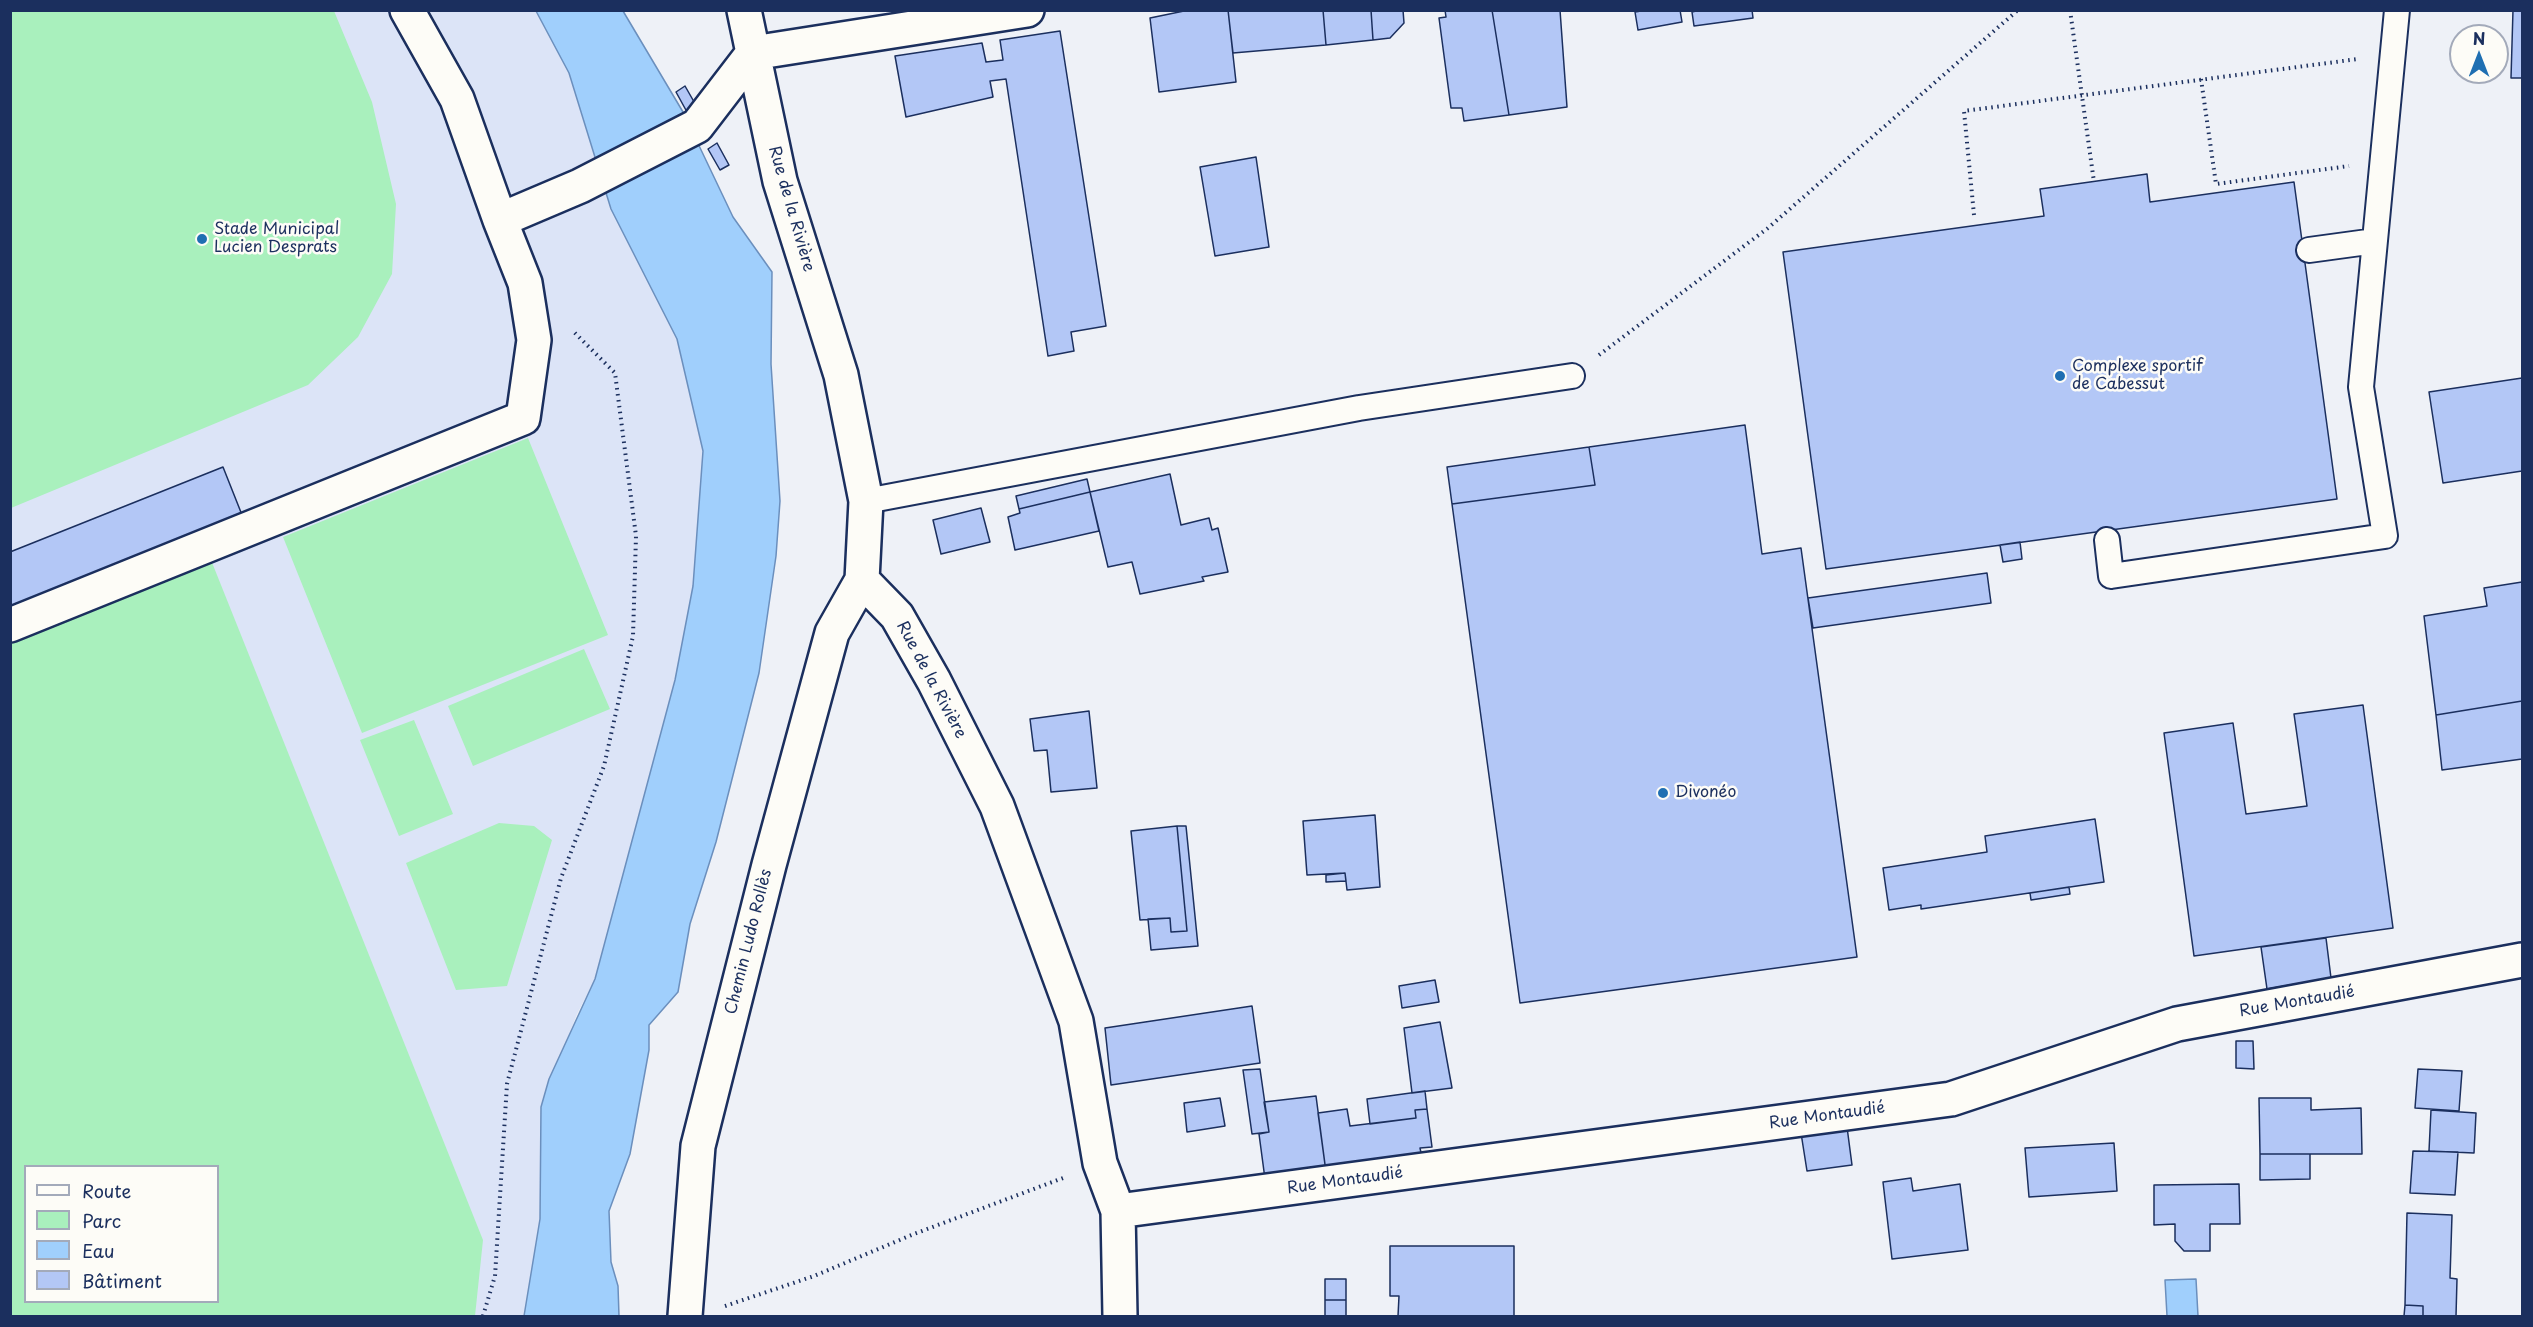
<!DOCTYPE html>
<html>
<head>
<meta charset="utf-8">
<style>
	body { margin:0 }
	#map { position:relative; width:2533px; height:1327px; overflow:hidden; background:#eef1f7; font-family:"Playpen Sans",sans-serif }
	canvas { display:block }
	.frame { position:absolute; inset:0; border:12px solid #1b2f5e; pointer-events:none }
	.legend { position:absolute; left:24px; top:1165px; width:195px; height:138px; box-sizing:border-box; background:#fdfcf7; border:2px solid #a3aaba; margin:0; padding:8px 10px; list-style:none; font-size:18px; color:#1b2f5e }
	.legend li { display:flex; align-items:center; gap:12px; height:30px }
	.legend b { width:30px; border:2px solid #a3aaba }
	.north { position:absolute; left:2449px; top:24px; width:60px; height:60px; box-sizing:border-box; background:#fdfcf7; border:2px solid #a3aaba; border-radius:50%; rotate:0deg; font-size:16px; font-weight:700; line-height:24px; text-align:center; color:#1b2f5e }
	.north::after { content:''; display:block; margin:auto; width:21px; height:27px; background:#1f6fb2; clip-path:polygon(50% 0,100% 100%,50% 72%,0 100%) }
</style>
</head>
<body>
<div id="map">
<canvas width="2533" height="1327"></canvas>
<div class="frame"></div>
<ul class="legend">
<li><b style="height:8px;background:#fdfcf7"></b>Route</li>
<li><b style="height:16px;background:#a9f0bd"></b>Parc</li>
<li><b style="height:16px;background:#a0cffc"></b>Eau</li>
<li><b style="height:16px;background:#b3c7f6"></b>Bâtiment</li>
</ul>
<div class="north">N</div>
</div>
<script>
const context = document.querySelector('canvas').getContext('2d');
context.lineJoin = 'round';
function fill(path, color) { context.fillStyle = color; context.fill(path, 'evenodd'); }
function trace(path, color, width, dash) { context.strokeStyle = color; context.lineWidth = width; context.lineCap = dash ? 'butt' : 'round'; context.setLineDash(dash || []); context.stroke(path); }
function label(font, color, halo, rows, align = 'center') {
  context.font = font + ' "Playpen Sans",sans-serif'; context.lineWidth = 5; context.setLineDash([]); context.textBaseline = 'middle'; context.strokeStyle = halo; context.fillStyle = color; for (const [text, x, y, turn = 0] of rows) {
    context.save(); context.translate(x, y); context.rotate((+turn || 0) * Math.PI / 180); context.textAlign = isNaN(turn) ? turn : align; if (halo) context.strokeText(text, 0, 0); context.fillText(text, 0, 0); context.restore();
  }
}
fill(new Path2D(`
	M10,11H536L569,73L611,209L677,339L703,451L693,586L675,680L606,943L595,979L577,1014L541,1107L540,1219L524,1316H11ZM26,1166H218V1302H26Z`), '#dce4f7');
fill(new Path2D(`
	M11,10L334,11L372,102L396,204L392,274L358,337L308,385L11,508Z
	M528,438L608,635L362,733L283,537Z
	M211,560L483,1240L475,1316H11V641ZM26,1166H218V1302H26Z
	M584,649L610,709L473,766L448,706Z
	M414,720L453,814L399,836L360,740Z
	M499,823L534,826L552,840L507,986L456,990L406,863Z`), '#a9f0bd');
const water = new Path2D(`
	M536,11H623L683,112L733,217L772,272L771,364L780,501L776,556L759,673L716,842L690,924L678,992L649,1025V1050L630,1154L609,1211L611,1262L618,1286L619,1316H524L540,1219L541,1107L549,1079L595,979L675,680L693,586L703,451L677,339L611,209L569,73Z
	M2196,1279L2198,1316H2167L2165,1280Z`);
fill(water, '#a0cffc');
trace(water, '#6b8fbd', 1.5);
const building = new Path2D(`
	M1228,10H1323L1326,45L1233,53Z
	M1228,10L1236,82L1159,92L1150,18L1184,11Z
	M1323,10H1371L1373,40L1326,45Z
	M1371,10H1403L1404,23L1390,38L1373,40Z
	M1445,10H1492L1509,115L1464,121L1462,108H1451L1439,18L1446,17Z
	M1492,10H1560L1567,107L1509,115Z
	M1647,10H1680L1682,22L1638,30L1635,12Z
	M1700,10H1752L1753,18L1694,26L1692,12Z
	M2513,10H2522V78H2511Z
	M1060,31L1106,326L1071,332L1074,351L1048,356L1006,79L990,81L993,97L906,117L895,56L982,43L986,62L1003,60L1000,40Z
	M685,86L697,107L687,112L676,92Z
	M717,143L729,165L720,170L708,149Z
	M1256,157L1269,247L1215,256L1200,167Z
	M2147,174L2150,202L2294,182L2337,499L1826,569L1783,252L2044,216L2040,189Z
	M2522,378V471L2443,483L2429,392Z
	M1745,425L1762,554L1801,548L1857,957L1520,1003L1452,504L1595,485L1589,447Z
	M1589,447L1595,485L1452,504L1447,467Z
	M223,467L246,525L10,620V552Z
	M1170,474L1181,525L1209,518L1212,530L1218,528L1228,572L1202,577L1204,581L1140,594L1132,562L1108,567L1090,492Z
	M1087,479L1090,492L1019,509L1016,496Z
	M1090,492L1099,531L1015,550L1008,517L1020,513L1019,509Z
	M981,508L990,542L941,554L933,520Z
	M2020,542L2022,559L2003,562L2000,545Z
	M1987,573L1991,603L1813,628L1808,598Z
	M2522,582V701L2436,715L2424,616L2487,606L2484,588Z
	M2522,701V759L2442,770L2436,715Z
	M2363,705L2393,928L2194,956L2164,733L2233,723L2246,814L2307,806L2294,714Z
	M1089,711L1097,788L1051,792L1047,750L1034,751L1030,719Z
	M1375,815L1380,887L1347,890L1345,873L1307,875L1303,821Z
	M2095,819L2104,882L1921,909V905L1889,910L1883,868L1987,852L1985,836Z
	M1177,826L1187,931L1171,932L1170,918L1140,920L1131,831Z
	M1177,826H1186L1198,946L1151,950L1148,919L1170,918L1171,932L1187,931Z
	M1345,873L1346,881L1326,882V875Z
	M2069,887L2070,894L2031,900L2030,893Z
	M2326,938L2331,978L2267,989L2261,947Z
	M1435,980L1439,1002L1402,1008L1399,986Z
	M1252,1006L1260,1063L1111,1085L1105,1028Z
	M1440,1022L1452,1088L1412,1093L1404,1028Z
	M2236,1041H2253L2254,1069L2236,1068Z
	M1260,1069L1269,1132L1252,1134L1243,1070Z
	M2418,1069L2462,1071L2459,1111L2415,1108Z
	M1425,1091L1427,1109L1415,1110L1416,1118L1370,1124L1367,1099Z
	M1316,1096L1326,1172L1265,1179L1259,1134L1269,1132L1264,1102Z
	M1220,1098L1225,1126L1187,1132L1184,1103Z
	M2259,1098H2311V1110L2361,1108L2362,1154H2260Z
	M1347,1109L1350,1126L1416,1118L1415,1110L1427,1109L1432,1147L1420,1148L1423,1162L1326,1172L1318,1113Z
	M2431,1110L2476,1113L2474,1153L2429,1151Z
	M1847,1127L1852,1165L1807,1171L1801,1133Z
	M2114,1143L2117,1191L2029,1197L2025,1148Z
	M2413,1151L2458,1152L2455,1195L2410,1193Z
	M2260,1154H2310V1179L2260,1180Z
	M1911,1178L1913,1191L1960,1184L1968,1250L1892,1259L1883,1182Z
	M2239,1184L2240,1224H2210V1251H2184L2175,1241V1224L2154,1225V1185Z
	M2407,1213L2452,1215L2450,1278L2457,1279L2456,1316H2423V1306L2405,1305Z
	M1390,1246H1514V1316H1398L1399,1296H1390Z
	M1325,1279H1346V1300H1325Z
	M1325,1300H1346V1316H1325Z
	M2405,1305L2423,1306V1316H2404Z`);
fill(building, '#b3c7f6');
trace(building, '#1b2f5e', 1.5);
const service = new Path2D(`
	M2309,250L2375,241
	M866,501L1359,408L1572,376
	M2107,540L2111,576L2385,536L2361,387L2397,10`);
const minor = new Path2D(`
	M407,10L457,99L500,220
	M744,10L780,181L841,375L866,501L862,580L897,616L934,681L997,806L1076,1021L1100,1163L1118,1211L1120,1316
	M753,53L1027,10
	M10,625L523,418L534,340L525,283L500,220L580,186L697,126L753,53
	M1118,1211L1951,1099L2177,1024L2522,960
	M685,1316L698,1146L769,865L832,633L862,580`);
trace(service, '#1b2f5e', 28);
trace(minor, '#1b2f5e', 38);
trace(new Path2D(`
	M2070,10L2094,182
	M2201,79L2216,184L2349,166
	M1974,215L1964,111L2358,59
	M1599,355L1768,228L2018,10
	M725,1306L814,1276L914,1234L1063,1178
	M483,1316L495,1276L507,1084L561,878L604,766L633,636L636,536L615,373L574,332`), '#1b2f5e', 4, [1.5, 4.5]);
trace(service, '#fdfcf7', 24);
trace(minor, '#fdfcf7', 33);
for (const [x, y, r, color] of [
	[202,239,6,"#1f6fb2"],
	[2060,376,6,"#1f6fb2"],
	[1663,793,6,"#1f6fb2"]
]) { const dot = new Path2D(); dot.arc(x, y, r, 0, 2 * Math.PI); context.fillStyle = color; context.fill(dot); trace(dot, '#fdfcf7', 2); }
label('16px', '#1b2f5e', '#fdfcf7', [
	["Rue de la Rivière",791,209,74],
	["Rue de la Rivière",931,680,62],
	["Chemin Ludo Rollès",749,942,-76],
	["Rue Montaudié",2297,1002,-10],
	["Rue Montaudié",1827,1116,-8],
	["Rue Montaudié",1345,1181,-8]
]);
label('16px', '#1b2f5e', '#fdfcf7', [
	["Stade Municipal",214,230],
	["Lucien Desprats",214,248],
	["Complexe sportif",2072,367],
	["de Cabessut",2072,385],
	["Divonéo",1675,793]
], 'left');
</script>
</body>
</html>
